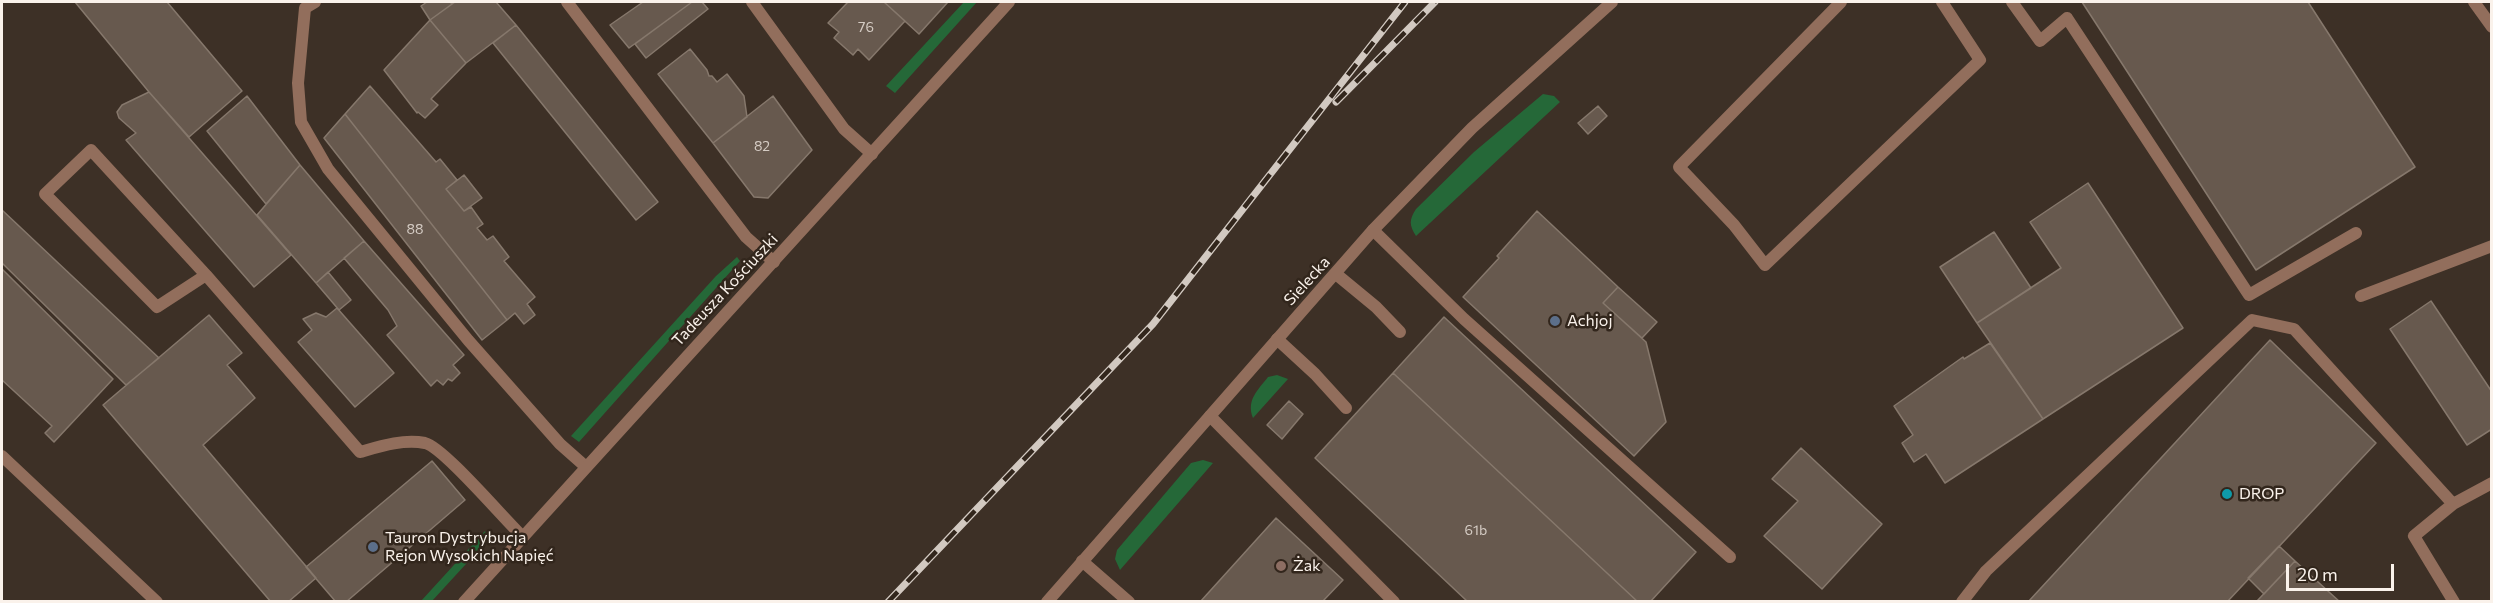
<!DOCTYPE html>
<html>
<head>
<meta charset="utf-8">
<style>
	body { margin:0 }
	#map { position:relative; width:2493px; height:603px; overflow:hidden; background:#3d3026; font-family:Commissioner,sans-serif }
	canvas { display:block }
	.frame { position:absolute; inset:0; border:3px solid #faf2eb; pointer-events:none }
	.scale { position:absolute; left:2286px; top:564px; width:108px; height:27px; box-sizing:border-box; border:3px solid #faf2eb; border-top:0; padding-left:8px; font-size:18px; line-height:21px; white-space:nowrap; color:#faf2eb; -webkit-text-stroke:4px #32261c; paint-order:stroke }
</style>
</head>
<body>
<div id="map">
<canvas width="2493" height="603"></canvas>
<div class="frame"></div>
<div class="scale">20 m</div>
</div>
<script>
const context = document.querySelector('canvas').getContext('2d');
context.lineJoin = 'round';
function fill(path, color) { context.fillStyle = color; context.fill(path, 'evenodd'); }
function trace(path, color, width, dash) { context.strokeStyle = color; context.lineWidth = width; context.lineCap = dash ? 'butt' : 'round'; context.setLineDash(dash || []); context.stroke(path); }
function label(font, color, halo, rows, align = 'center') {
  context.font = font + ' Commissioner,sans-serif'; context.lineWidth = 5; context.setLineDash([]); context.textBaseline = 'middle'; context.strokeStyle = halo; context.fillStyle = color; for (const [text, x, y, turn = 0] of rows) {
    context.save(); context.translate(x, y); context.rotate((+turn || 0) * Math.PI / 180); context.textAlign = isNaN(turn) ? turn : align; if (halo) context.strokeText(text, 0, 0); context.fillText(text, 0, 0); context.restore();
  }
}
fill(new Path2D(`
	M964,2H977L895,93L886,86Z
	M1543,94L1554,96L1560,102L1416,236C1409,225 1409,220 1416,209L1474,152Z
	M737,257L740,261L579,442L571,436L716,276Z
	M1277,375L1288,379L1253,418C1246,400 1258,390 1268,377Z
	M1203,460L1213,463L1120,570L1115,559L1117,550L1191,463Z
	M485,531L488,540L432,601H421Z`), '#256838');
const building = new Path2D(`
	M75,2H167L242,91L189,137L149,92Z
	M427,2H450L452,4L430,20L421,6Z
	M455,2H496L516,25L466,63L430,20Z
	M643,2H692L629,48L610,25Z
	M692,2H702L708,9L646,58L635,44Z
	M848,2H884L905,21L869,60L858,49L853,55L834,38L839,32L828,23Z
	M884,2H948L919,34Z
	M2082,2H2308L2415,167L2256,270Z
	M430,20L466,63L431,99L438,105L425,118L418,112L417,113L384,70Z
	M516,25L658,202L636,220L493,43Z
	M690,49L707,70L709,76H712L717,82L727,74L744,96L747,117L713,143L658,74Z
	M370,86L436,162L440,159L457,180L446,189L464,211L471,207L483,224L477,228L487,240L493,236L509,257L504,261L535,297L527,304L535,315L524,324L515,313L507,320L345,114Z
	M149,92L291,255L254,287L126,140L136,133L119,118L117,112L122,105Z
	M247,96L300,165L266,204L207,131Z
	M773,96L812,150L768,198L754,197L713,143Z
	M1598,106L1607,116L1588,134L1578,123Z
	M345,114L507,320L482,340L324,138Z
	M300,165L364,241L316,283L257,215Z
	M464,175L482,198L464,211L446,189Z
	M2088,183L2183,328L2043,419L1977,323L2061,268L2030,222Z
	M2,210L159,358L126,385L2,263Z
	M1537,211L1618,287L1603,303L1646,342L1666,422L1634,456L1463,297L1499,258L1497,256Z
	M1994,232L2031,288L1977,323L1940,267Z
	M364,241L464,355L453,365L460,373L452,381L448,379L443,385L437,380L431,386L387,335L397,326L388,310L344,258Z
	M2,269L113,379L54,442L45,433L52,426L2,380Z
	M328,272L351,300L339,310L316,283Z
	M1618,287L1657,322L1642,338L1603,303Z
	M2431,301L2492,392V429L2467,445L2390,329Z
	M337,308L394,373L355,407L298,342L312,330L303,319L316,313L326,317Z
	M209,315L242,353L227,365L255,398L203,445L316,578L288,602H271L103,405Z
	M1444,317L1696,552L1650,602H1638L1393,373Z
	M2270,340L2376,443L2227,602H2028Z
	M1990,343L2043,419L1945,483L1926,454L1914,462L1902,443L1913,435L1894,406L1963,357L1964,359Z
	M1393,373L1638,602H1468L1315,458Z
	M1289,401L1303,414L1282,439L1267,425Z
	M1801,448L1882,524L1822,589L1764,536L1798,501L1772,479Z
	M432,461L465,500L346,602H336L306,567Z
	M1276,518L1343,580L1322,602H1200Z
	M2279,546L2295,561L2264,594L2248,578Z
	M2295,561L2340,602L2257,601Z`);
fill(building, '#67594e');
trace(building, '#86786c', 1.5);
trace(new Path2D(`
	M315,2L305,8L298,83L301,122L328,169L468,340L560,444L586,467
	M567,2L746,237L774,262
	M752,2L844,129L872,154
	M1841,2L1679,167L1734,225L1765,265L1980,60L1942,2
	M2012,2L2040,41L2067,18L2249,295L2356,233
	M2474,2L2492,27
	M1373,230L1464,319L1730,557
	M1336,274L1376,307L1400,332
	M206,275L157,307L45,194L91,150L206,275L360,452C381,446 403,439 425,443C443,447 504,519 522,536
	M2361,296L2492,246
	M1277,339L1315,374L1346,408
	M1210,416L1394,602
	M2,456L157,602
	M1082,561L1129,602
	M1962,602L1986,571L2252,320L2294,329L2453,504
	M2454,602L2414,536L2453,504L2492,483`), '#926e5c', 12);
trace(new Path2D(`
	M464,602L1009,2`), '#926e5c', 12);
trace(new Path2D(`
	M1047,602L1373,230L1472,128L1612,2`), '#926e5c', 12);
const rail = new Path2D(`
	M1336,102L1435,2
	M888,602L1153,324L1405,2`);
trace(rail, '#d2c9c1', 7);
trace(rail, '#32261c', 4.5, [14]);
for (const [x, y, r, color] of [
	[1555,321,6,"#5c6f8a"],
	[2227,494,6,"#0f9aa8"],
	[373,547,6,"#5c6f8a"],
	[1281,566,6,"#8d6e63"]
]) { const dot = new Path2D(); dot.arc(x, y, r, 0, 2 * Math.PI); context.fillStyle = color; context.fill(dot); trace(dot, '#32261c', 2); }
label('14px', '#d5ccc4', null, [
	["76",866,27],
	["82",762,146],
	["88",415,229],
	["61b",1476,530]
]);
label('16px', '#faf2eb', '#32261c', [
	["Sielecka",1307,281,-48],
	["Tadeusza Kościuszki",725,290,-47]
]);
label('16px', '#faf2eb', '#32261c', [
	["Achjoj",1567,321],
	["DROP",2239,494],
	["Tauron Dystrybucja",385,538],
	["Rejon Wysokich Napięć",385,556],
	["Żak",1293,566]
], 'left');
</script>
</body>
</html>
